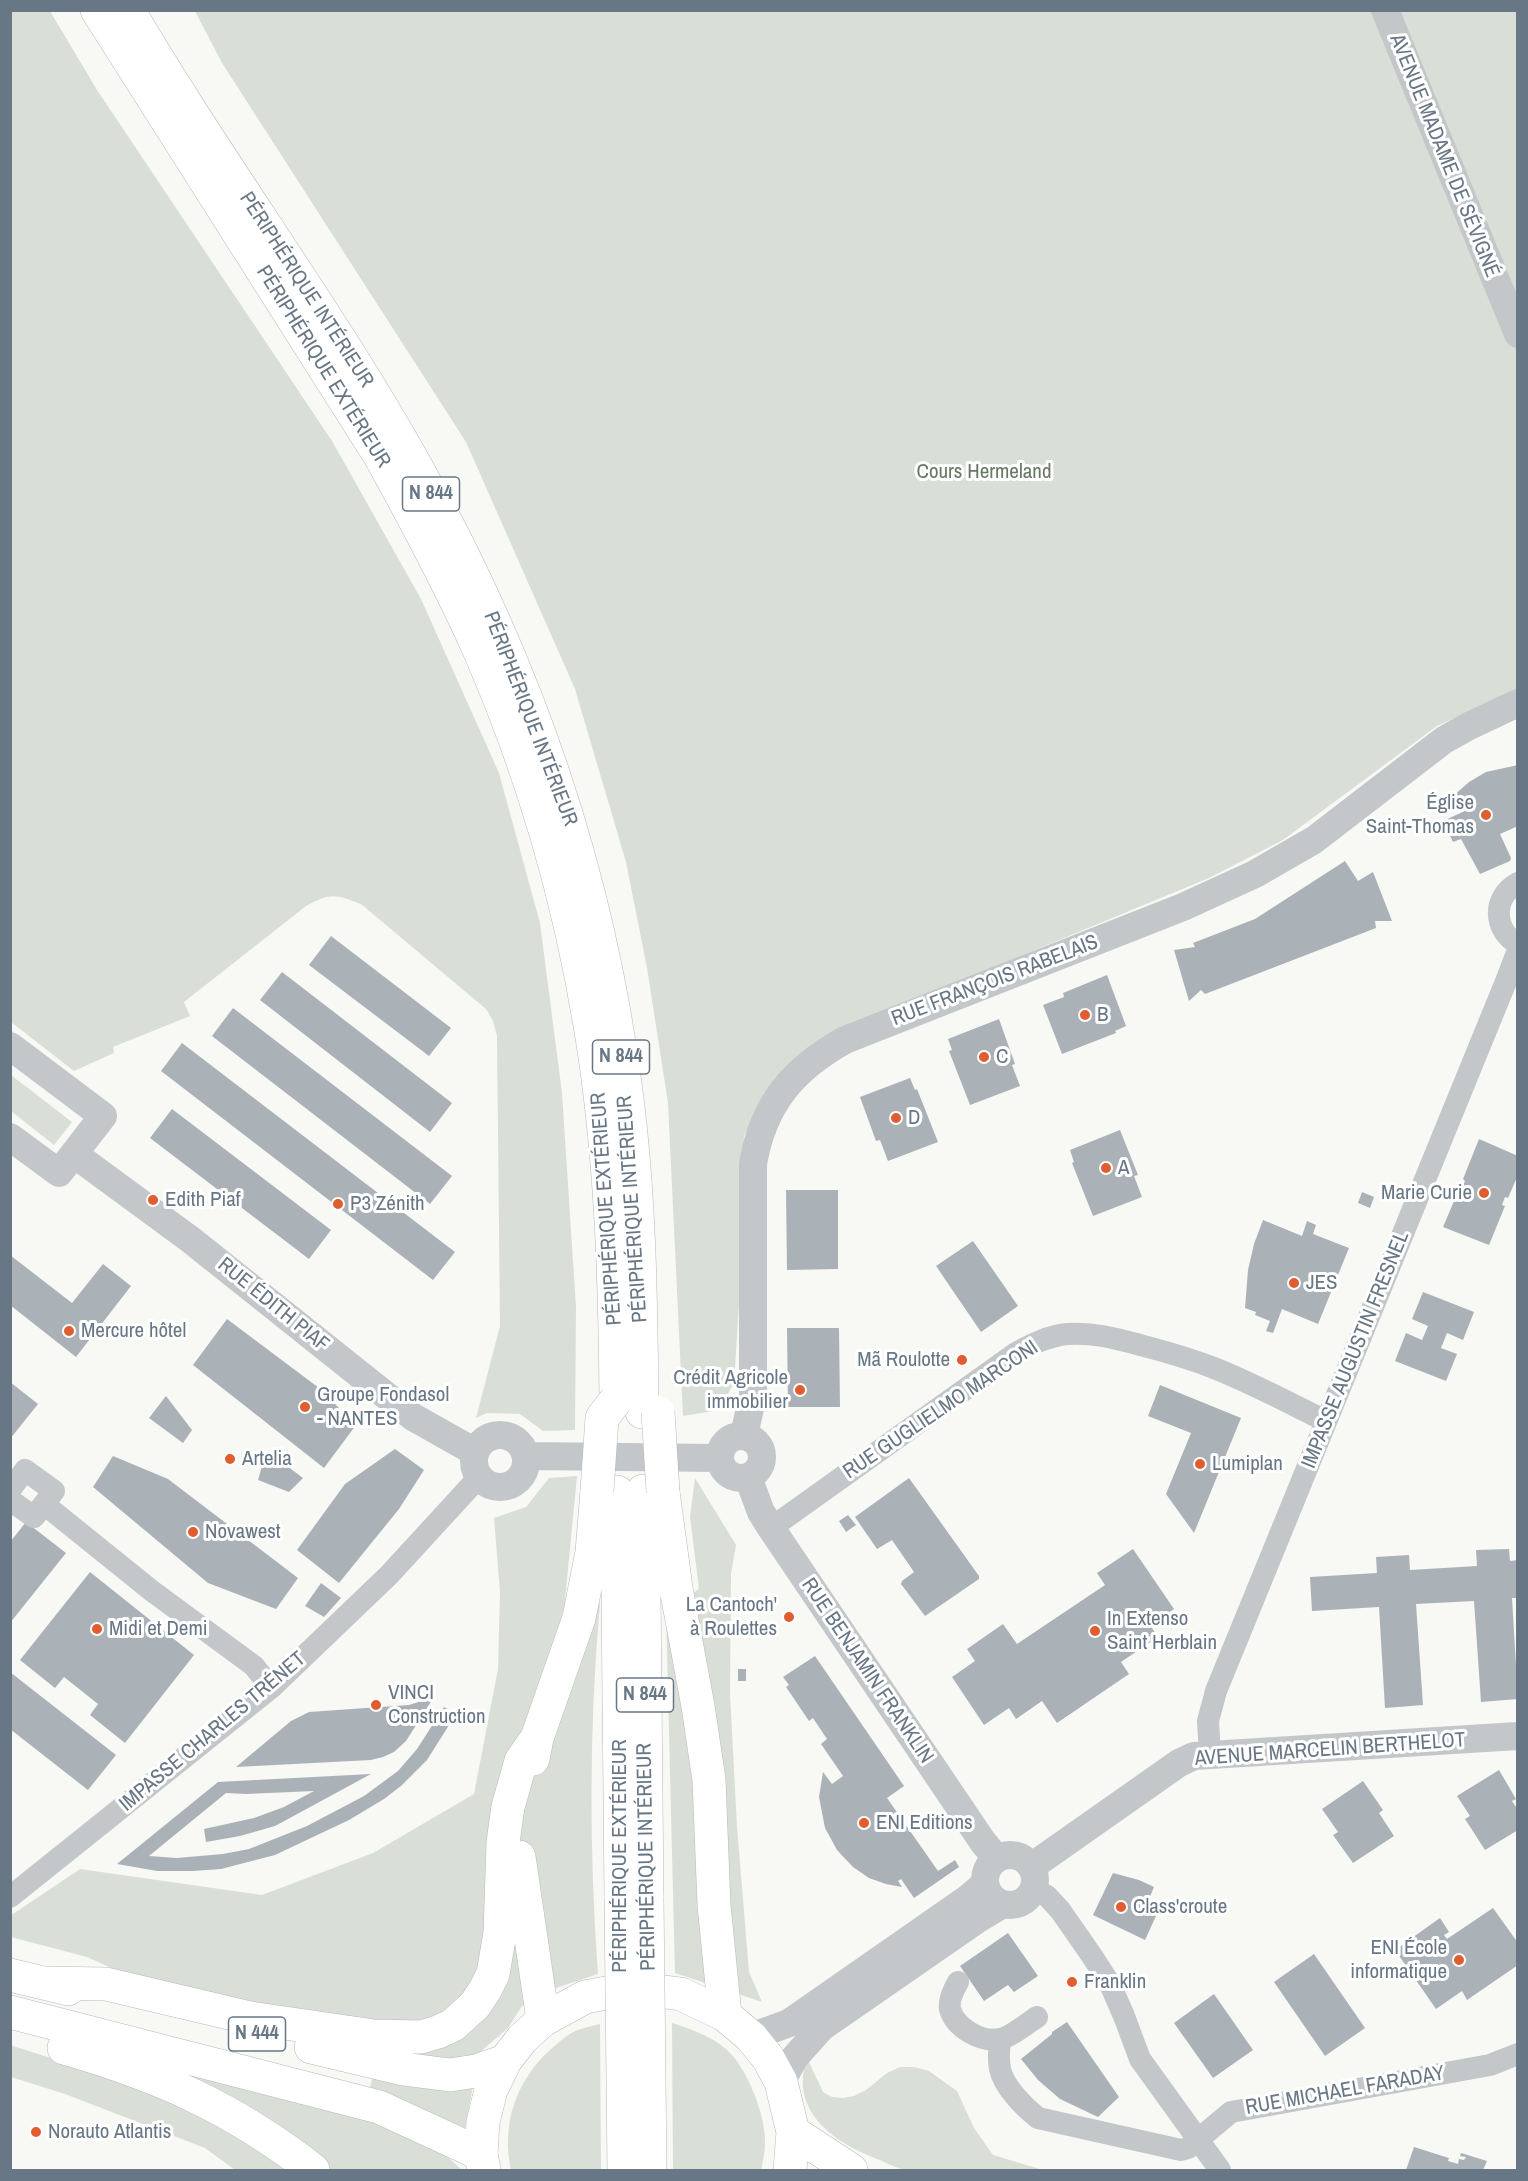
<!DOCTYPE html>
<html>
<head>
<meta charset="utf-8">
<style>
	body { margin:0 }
	#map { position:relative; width:1528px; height:2181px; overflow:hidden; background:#f8f8f5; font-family:"Archivo Narrow",sans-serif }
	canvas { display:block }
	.frame { position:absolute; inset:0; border:12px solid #687785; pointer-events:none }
</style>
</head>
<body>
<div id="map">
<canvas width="1528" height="2181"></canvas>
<div class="frame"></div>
</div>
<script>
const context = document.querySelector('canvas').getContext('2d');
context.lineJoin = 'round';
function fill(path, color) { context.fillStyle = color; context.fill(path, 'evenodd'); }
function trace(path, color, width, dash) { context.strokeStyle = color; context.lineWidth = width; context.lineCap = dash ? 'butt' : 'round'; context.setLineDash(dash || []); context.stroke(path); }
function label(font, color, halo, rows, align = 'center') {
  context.font = font + ' "Archivo Narrow",sans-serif'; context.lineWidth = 6; context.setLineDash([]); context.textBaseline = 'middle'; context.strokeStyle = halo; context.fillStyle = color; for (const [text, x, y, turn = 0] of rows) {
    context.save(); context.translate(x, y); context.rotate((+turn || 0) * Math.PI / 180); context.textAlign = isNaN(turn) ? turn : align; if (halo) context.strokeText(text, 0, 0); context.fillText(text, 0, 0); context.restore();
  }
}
fill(new Path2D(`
	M50,11L97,90L332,441L421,599L499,773L540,923L562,1093L576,1307L575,1430L543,1431L520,1414L487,1413L476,1418L500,1326L497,1036L493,1021L486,1009L361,904C334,894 331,893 306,906L184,1002L190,1016L113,1047L114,1053L74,1071L11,1022L10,11Z
	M195,11H1517V690L1437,726L1283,840L1209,878L883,1013L778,1078L744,1136L741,1273L734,1383L719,1410L683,1416L668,1103L647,968L626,862L575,689L466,442L222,63Z
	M11,1075L72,1122L54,1145L11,1111Z
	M577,1476L565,1600L600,1603C589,1726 589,1850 598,1974L553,1989L522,2006L508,2028L479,2053L465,2061L446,2063L365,2045L361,2021L140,1981L87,1957L11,1937L10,1916L80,1869L262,1895L373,1853L474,1794L498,1669L500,1592L494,1518L526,1507L549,1478Z
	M695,1478L736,1545L731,1574L730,1693L737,1827L749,1972L762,2002L675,1973L666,1611L699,1589L690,1517Z
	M672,2023C691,2029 711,2036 726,2049C747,2067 766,2116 765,2143C765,2152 763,2161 761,2170H673Z
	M600,2024L601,2170H511C501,2125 516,2080 551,2049C558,2043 566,2036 573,2032C582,2028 591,2026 600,2024Z
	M10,2045L82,2068L122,2052L339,2106L441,2151L462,2170H235L205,2148L65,2094L11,2077Z
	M807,2058L823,2092L832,2097L843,2098L854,2096L866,2090L887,2073L900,2067H914L929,2071L957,2091L974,2128L993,2155L1043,2170C1011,2170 979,2170 947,2170C934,2170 918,2173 906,2170C897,2168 888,2164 880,2160C836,2144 788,2112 807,2058Z
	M374,2072L473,2086L465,2128L408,2102L370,2088Z`), '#d9dfd6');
fill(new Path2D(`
	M1518,765V826L1500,834L1511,858L1510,861L1480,874L1461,839L1453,842L1443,821L1467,810L1463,801L1458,803L1452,797L1469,782L1486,772Z
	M1345,861L1358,881L1373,872L1392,921H1375L1376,928L1205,994L1201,990L1189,1001L1174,950L1195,947L1193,943L1255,919Z
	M331,936L451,1028L429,1056L309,965Z
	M282,972L452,1103L430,1132L260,1000Z
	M1107,975L1126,1026L1115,1031L1116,1033L1062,1054L1043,1005L1064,997L1063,993Z
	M233,1008L452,1176L430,1204L212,1036Z
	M999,1019L1015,1064L1012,1065L1020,1086L970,1105L949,1051L952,1050L948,1039Z
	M182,1043L455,1252L433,1280L161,1071Z
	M910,1078L915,1090L917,1089L938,1142L888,1161L880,1140L876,1141L860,1097Z
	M172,1109L331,1230L309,1259L150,1138Z
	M1120,1130L1138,1175L1134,1176L1142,1197L1093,1216L1072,1163L1074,1162L1070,1150Z
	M1479,1139L1518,1156V1175L1508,1198L1505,1197L1502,1205L1505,1206L1489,1245L1443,1227L1460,1187L1462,1188L1465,1181L1463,1179Z
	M786,1190H838V1269L787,1270Z
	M1362,1192L1374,1197L1370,1208L1358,1203Z
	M1263,1220L1302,1236L1307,1221L1316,1225L1313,1234L1349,1248L1318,1324L1282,1309L1273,1333L1266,1331L1270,1321L1255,1315L1256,1312L1245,1308L1248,1270L1254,1244Z
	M973,1241L1018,1306L981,1332L936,1266Z
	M10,1255L72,1303L103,1264L131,1286L76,1357L10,1305Z
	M1423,1292L1474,1312L1463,1340L1447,1333L1441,1348L1457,1354L1446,1381L1395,1361L1406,1333L1422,1340L1428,1326L1412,1319Z
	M227,1319L319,1388L356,1425L324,1468L193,1365Z
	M787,1328H839L840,1407H788Z
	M10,1382L38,1404L10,1439Z
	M1160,1385L1241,1418L1194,1533L1166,1494L1191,1433L1148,1416Z
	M166,1396L192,1430L183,1443L149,1418Z
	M395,1449L424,1470L399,1509L339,1583L297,1550L345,1484Z
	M113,1456L168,1479L298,1578L276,1609L208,1583L93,1487Z
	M264,1459L287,1466L303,1478L289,1492L258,1480Z
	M909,1478L979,1576V1579L925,1616L901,1584L902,1581L914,1572L892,1540L877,1549L855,1517Z
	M848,1515L856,1525L846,1532L839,1521Z
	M26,1522L66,1553L10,1623V1542Z
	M1133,1549L1174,1609L1150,1625L1158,1637L1121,1662L1129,1674L1057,1723L1042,1701L1016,1719L1009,1708L984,1725L952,1677L975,1661L967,1649L1003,1624L1017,1644L1105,1585L1097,1573Z
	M1509,1549L1510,1561L1518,1560V1598H1512L1518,1699L1481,1702L1474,1601L1416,1604L1423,1705L1385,1708L1379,1607L1312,1611L1310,1577L1377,1573L1376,1557L1409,1555L1410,1570L1477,1566L1476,1550Z
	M90,1572L194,1655L125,1743L90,1715L98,1704L64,1677L55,1688L20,1660Z
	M321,1583L341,1598L324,1617L305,1606Z
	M815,1656L904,1786L887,1798L938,1871L955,1860L959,1867L914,1898L901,1879L898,1881L902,1887L886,1884L869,1878L853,1867L837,1850L825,1828L819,1797L823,1772L832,1784L843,1776L821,1744L827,1739L813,1718L809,1721L786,1687L789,1685L783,1677Z
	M738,1669H746V1681H738Z
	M10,1672L116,1755L88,1790L10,1729Z
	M434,1697L406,1741L394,1752L383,1757L371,1760L236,1767L291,1721L309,1712L409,1705Z
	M444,1707L456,1714L427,1760L401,1786L384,1799L349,1820L275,1855L221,1869L193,1871H157L117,1864L218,1782L371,1774L275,1826L240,1836L206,1842L204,1829L254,1818L284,1807L314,1791L246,1794L226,1793L149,1856L177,1858L223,1854L249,1849L307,1826L364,1796L398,1771L417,1749Z
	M1499,1770L1516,1799L1512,1801L1518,1810V1830L1485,1850L1465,1819L1470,1816L1457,1796Z
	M1363,1781L1383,1810L1379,1813L1394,1836L1353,1863L1333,1835L1338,1832L1322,1809Z
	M1113,1873L1139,1880L1154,1887L1149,1899L1161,1905L1145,1940L1093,1915Z
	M1493,1908L1518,1943V1965L1467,2000L1462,1991L1436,2009L1395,1950L1440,1918L1449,1932L1444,1935L1447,1939Z
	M1008,1933L1038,1976L1014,1992L1008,1985L984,2001L960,1966Z
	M1314,1954L1365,2028L1325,2056L1274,1982Z
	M1214,1994L1253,2050L1213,2078L1174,2023Z
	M1067,2022L1119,2097L1098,2117L1060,2099L1038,2080L1021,2059L1052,2034V2032Z
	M1414,2147L1449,2158L1448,2161L1458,2164L1459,2159L1464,2160L1466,2157L1460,2156L1461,2153L1487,2161L1483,2170H1406Z`), '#aab2b7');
const primary = new Path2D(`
	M793,2132L851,2170
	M484,2170L481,2154L483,2122L491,2090L505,2061L522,2039L543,2020L585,1997L633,1988L681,1994L725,2015L751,2037L768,2058L781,2082L793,2132L790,2170`);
const trunk = new Path2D(`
	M97,10L380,456C416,521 451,586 481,654C532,772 569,898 590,1025C611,1149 615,1275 616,1400
	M128,10C220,166 330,312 418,470C526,663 598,872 626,1091C640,1197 641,1305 642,1412
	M643,1491L647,1898
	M617,1492L621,1898
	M663,1492L676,1588L698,1706L709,1780L714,1905L725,2015
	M533,1759L537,1738L579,1618L592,1552L597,1491
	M519,1857L543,2020
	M10,1975L68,1989
	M45,1983L106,1984L250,2018L374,2036L421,2037L438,2032L453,2025L475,2005L485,1990L493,1974L500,1933L503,1842L508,1807L521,1761L537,1738
	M10,2012L379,2107L481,2154
	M311,2047L403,2069L450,2075L476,2071L505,2061
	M64,2048C161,2076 233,2108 313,2170`);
trace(primary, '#b6babe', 34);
trace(trunk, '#b6b9bc', 34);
trace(new Path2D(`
	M1518,883C1492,897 1493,930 1518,944
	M10,1490L25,1470L54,1491L34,1517L10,1500
	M44,1504L152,1591L254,1666L271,1688
	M771,1528L1016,1353C1032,1344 1048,1336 1067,1334C1094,1332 1118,1339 1144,1346C1167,1352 1191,1359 1214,1368C1252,1383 1289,1403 1326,1421
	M1210,1754L1208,1721L1216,1691L1507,979L1518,950
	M1034,1888L1047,1896L1060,1910L1092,1956L1110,1984L1124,2016L1140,2059L1220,2170
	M10,1897L271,1688L389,1575L479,1477
	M958,1982C954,1989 948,2000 950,2009C955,2028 982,2043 1000,2039C1009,2038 1028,2023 1037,2017
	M1000,2040C999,2049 998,2059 1000,2069C1004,2087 1024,2107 1038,2118L1181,2150L1188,2148L1231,2112L1490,2065L1518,2054`), '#c3c7ca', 22);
trace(new Path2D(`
	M1385,10L1518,334
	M10,1046L103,1116L59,1173L10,1137
	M74,1154L191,1240L413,1417L475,1452
	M474 1461a26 26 0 1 1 52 0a26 26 0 1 1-52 0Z
	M744,1435L753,1395V1164C763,1104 793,1069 845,1040L1183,907L1255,874L1314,840L1444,740L1469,726L1518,703
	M720 1457a21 21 0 1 1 42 0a21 21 0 1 1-42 0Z
	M526,1456L719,1458
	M748,1477L761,1512L771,1528L983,1842L997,1859
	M985 1880a25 25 0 1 1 50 0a25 25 0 1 1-50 0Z
	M1031,1867L1179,1763L1194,1756L1518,1736
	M751,2037L789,2023L967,1899L985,1884
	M781,2082L795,2057L822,2027L978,1919L1003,1904`), '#c3c7ca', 28);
trace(primary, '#fff', 33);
trace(trunk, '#fff', 33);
const trunkBridge = new Path2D(`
	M658,1412L663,1492
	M597,1491L602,1418L616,1400
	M621,1898L624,2170
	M647,1898L650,2170`);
trace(trunkBridge, '#b6b9bc', 34, []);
trace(trunkBridge, '#fff', 33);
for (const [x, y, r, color] of [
	[1486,815,6,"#df5d2e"],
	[1085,1015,6,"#df5d2e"],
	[984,1057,6,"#df5d2e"],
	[896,1118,6,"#df5d2e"],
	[1106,1168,6,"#df5d2e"],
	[1484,1193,6,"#df5d2e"],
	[153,1200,6,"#df5d2e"],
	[338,1204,6,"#df5d2e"],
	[1294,1283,6,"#df5d2e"],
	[69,1331,6,"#df5d2e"],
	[962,1360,6,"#df5d2e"],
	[800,1390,6,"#df5d2e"],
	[305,1407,6,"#df5d2e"],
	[230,1459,6,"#df5d2e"],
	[1200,1464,6,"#df5d2e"],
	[193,1532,6,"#df5d2e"],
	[789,1617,6,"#df5d2e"],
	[97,1629,6,"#df5d2e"],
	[1095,1631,6,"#df5d2e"],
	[376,1705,6,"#df5d2e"],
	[864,1823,6,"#df5d2e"],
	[1121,1907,6,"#df5d2e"],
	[1459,1960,6,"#df5d2e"],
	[1072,1982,6,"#df5d2e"],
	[36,2132,6,"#df5d2e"]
]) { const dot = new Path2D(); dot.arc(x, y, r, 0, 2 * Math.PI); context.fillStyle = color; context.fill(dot); trace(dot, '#fff', 2); }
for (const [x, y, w] of [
	[431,494,57],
	[621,1057,57],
	[645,1695,57],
	[257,2034,57]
]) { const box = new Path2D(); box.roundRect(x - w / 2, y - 17, w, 34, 4.5); context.fillStyle = '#fff'; context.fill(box); trace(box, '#687785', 1.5); }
label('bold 20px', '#687785', null, [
	["N 844",431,494],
	["N 844",621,1057],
	["N 844",645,1695],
	["N 444",257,2034]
]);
label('21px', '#687785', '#fff', [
	["AVENUE MADAME DE SÉVIGNÉ",1444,156,68],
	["PÉRIPHÉRIQUE INTÉRIEUR",306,290,57],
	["PÉRIPHÉRIQUE EXTÉRIEUR",323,367,58],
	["PÉRIPHÉRIQUE INTÉRIEUR",530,719,69],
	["RUE FRANÇOIS RABELAIS",995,981,-21],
	["PÉRIPHÉRIQUE EXTÉRIEUR",607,1209,-94],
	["PÉRIPHÉRIQUE INTÉRIEUR",633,1209,-94],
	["RUE ÉDITH PIAF",273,1305,39],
	["IMPASSE AUGUSTIN FRESNEL",1356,1350,-68],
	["RUE GUGLIELMO MARCONI",941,1410,-34],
	["RUE BENJAMIN FRANKLIN",867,1671,56],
	["IMPASSE CHARLES TRÉNET",213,1732,-40],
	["AVENUE MARCELIN BERTHELOT",1330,1750,-4],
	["PÉRIPHÉRIQUE EXTÉRIEUR",620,1856,-90],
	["PÉRIPHÉRIQUE INTÉRIEUR",647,1857,-91],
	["RUE MICHAEL FARADAY",1345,2091,-10]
]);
label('21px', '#667862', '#fff', [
	["Cours Hermeland",984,472]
]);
label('21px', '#687785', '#fff', [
	["Église",1474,803,"right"],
	["Saint-Thomas",1474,827,"right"],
	["B",1097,1015],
	["C",996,1057],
	["D",908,1118],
	["A",1118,1168],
	["Marie Curie",1472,1193,"right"],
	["Edith Piaf",165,1200],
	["P3 Zénith",350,1204],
	["JES",1306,1283],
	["Mercure hôtel",81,1331],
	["Mã Roulotte",950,1360,"right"],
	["Crédit Agricole",788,1378,"right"],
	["immobilier",788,1402,"right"],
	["Groupe Fondasol",317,1395],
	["- NANTES",317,1419],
	["Artelia",242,1459],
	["Lumiplan",1212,1464],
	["Novawest",205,1532],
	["La Cantoch'",777,1605,"right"],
	["à Roulettes",777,1629,"right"],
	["In Extenso",1107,1619],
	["Saint Herblain",1107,1643],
	["Midi et Demi",109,1629],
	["VINCI",388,1693],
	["Construction",388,1717],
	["ENI Editions",876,1823],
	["Class'croute",1133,1907],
	["ENI École",1447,1948,"right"],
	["informatique",1447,1972,"right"],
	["Franklin",1084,1982],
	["Norauto Atlantis",48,2132]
], 'left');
</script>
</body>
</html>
